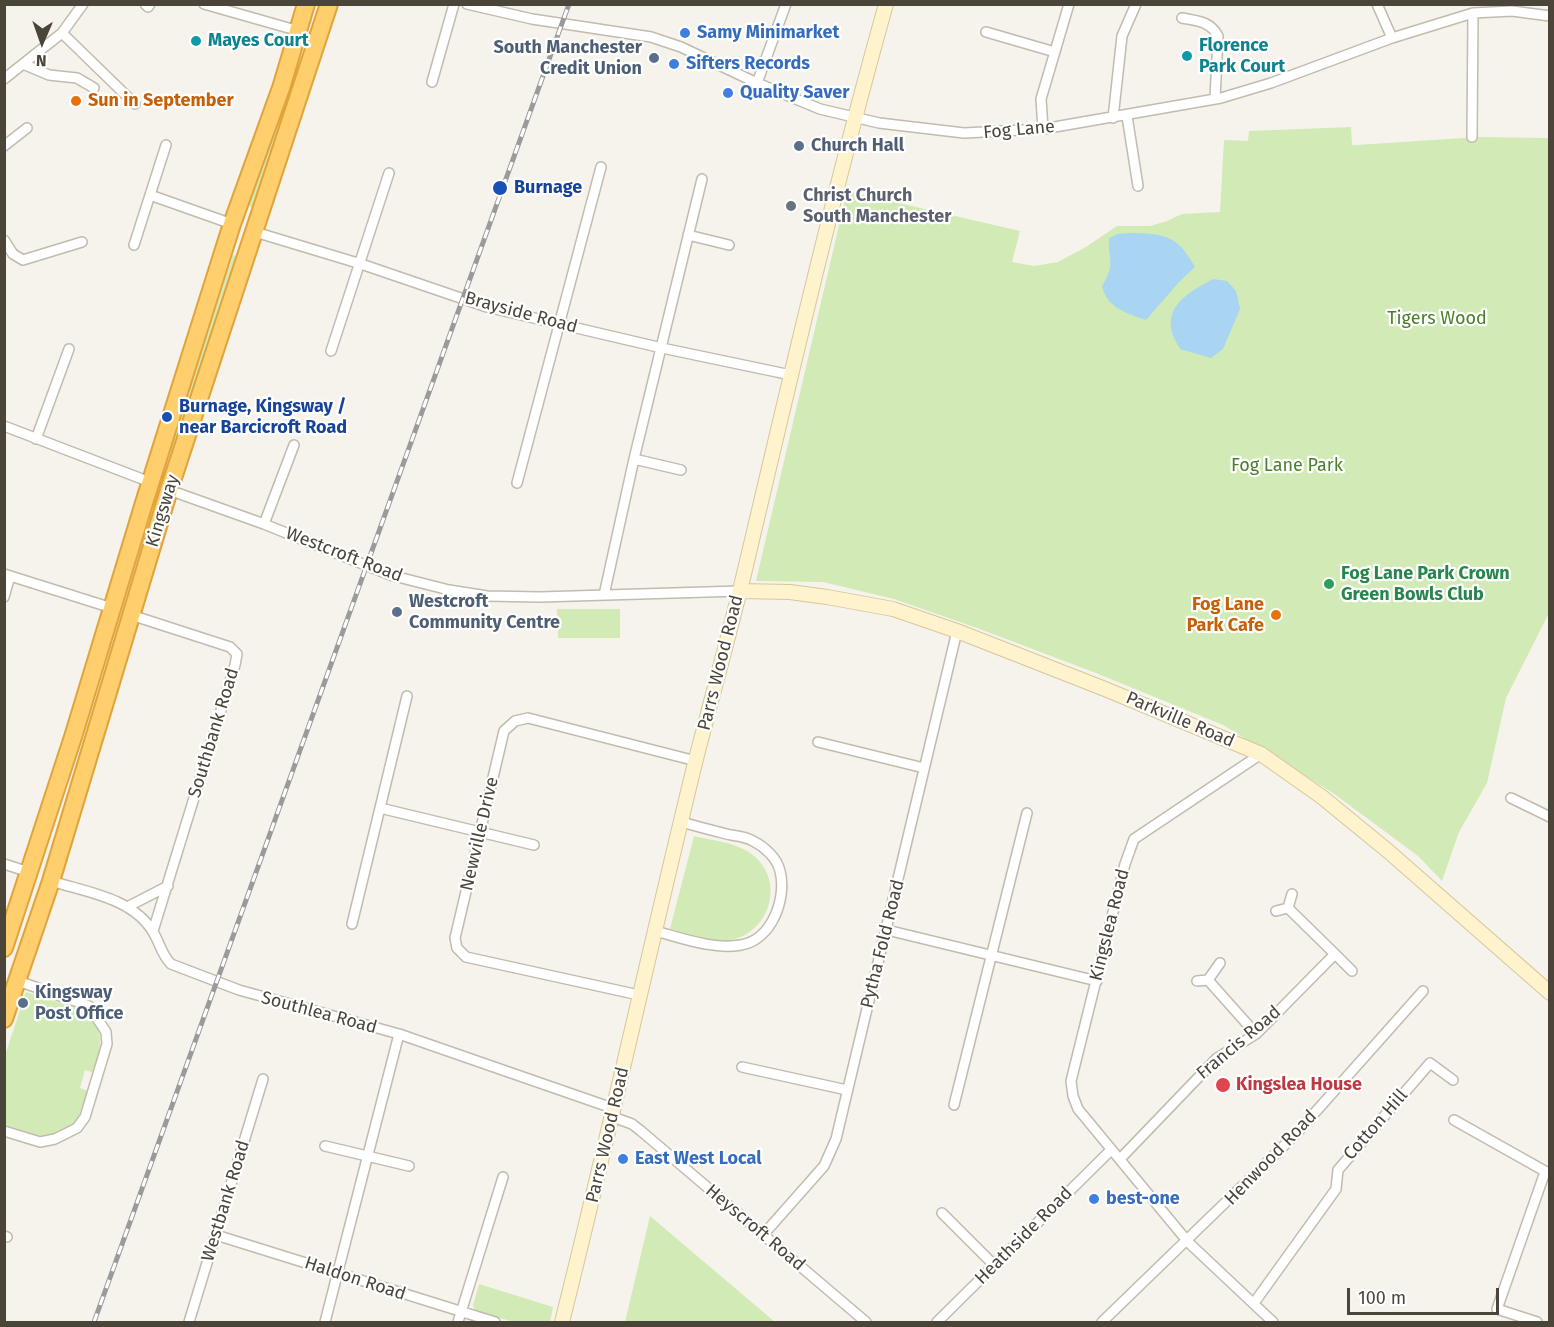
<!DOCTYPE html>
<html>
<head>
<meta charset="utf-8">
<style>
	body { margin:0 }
	#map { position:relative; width:1554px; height:1327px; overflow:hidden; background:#f6f3ec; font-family:"Fira Sans",sans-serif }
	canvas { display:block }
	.frame { position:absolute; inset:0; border:6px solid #4b4439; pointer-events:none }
	.north { position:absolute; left:12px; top:12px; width:60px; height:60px; -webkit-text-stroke:4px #fff; paint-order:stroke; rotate:182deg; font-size:16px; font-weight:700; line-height:24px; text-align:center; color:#4b4439 }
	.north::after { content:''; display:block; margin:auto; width:21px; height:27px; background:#4b4439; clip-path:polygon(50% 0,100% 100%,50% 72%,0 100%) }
	.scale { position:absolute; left:1347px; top:1288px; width:152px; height:27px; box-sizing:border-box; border:3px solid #4b4439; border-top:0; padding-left:8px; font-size:18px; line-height:21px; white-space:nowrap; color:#4b4439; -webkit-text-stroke:4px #fff; paint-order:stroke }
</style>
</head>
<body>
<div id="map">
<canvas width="1554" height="1327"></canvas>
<div class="frame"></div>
<div class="north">N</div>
<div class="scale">100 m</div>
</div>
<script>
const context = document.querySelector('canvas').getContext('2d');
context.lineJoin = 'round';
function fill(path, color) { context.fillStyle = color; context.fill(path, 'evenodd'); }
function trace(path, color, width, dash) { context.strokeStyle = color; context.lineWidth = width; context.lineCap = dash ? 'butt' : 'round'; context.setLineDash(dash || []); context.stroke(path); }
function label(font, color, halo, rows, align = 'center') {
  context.font = font + ' "Fira Sans",sans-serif'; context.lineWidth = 4.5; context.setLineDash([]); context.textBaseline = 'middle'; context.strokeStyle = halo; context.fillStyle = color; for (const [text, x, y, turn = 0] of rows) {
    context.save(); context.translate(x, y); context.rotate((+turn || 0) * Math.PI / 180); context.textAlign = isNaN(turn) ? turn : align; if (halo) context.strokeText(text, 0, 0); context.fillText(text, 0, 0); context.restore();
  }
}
fill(new Path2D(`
	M298,66L302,67L254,208L249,206L281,105Z
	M1351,127L1352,145H1356L1479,137L1549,138V613L1506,698L1487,783L1459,832L1442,881L1418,856L1333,793L1223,725L1096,673L977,628L894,599L823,582L756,581L847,191L1020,231L1012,262L1034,266L1058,262L1086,247L1117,226H1150L1167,221L1182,214L1220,212L1224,140L1248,141L1249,131Z
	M233,255L239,257L177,453L170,451Z
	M557,609H620V638H558Z
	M694,836C711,840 732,842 747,851C789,876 771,938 724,941C707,942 686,933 670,929Z
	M26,992L86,1011C106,1030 101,1050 94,1073L85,1070L80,1088L88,1091L77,1121L67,1129L49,1136H40L5,1125V1055Z
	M650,1216L775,1322H625Z
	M479,1284L553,1307L550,1322H514L475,1311L473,1305Z`), '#d2eab5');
fill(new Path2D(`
	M1132,233C1166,234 1178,236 1195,267L1179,282L1146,320C1126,313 1107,308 1102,286C1116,264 1108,260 1109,238L1118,234Z
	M1213,279L1227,281L1236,291L1240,309L1223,349L1211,358L1180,349C1177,343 1171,334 1171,327C1168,302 1195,289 1213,279Z`), '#a9d4f2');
const street = new Path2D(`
	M145,4L148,7L150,4
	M204,4L299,31
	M467,4L532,19L651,37L681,47L757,83L820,109L879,123L964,133L1043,129L1221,98L1271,83L1392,38L1473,13L1512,11L1550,16
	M1377,4L1392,38
	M1182,18C1197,21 1210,21 1218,36L1215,99
	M986,32L1055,52
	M62,33L135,104
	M23,64L49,75L77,78L94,88
	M4,79L62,33L83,4
	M432,82L454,4
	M757,83L786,4
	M1127,116L1138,186
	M1113,118L1122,36L1136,4
	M1043,129L1041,99L1069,4
	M1472,137L1473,13
	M4,146L27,128
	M150,195L232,224
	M255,232L361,264L487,307L662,348L791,375
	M688,235L729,245
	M4,240L13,254L23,260L82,242
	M134,245L166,145
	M331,351L389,173
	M4,426L150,482
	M36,439L69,349
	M634,459L681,470
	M517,483L601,167
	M169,490L264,524L390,575L449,590L487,596L540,597L740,591
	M264,524L294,445
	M4,574L112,608
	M604,595L634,459L702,179
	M4,597L10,576
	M131,615L230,647L237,654L235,665L153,931
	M818,742L924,768
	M1261,754L1134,839L1125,864L1071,1081L1073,1096L1078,1109L1188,1242L1273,1322
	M1511,798L1550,817
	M380,808L534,845
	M4,864L29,872
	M51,881C86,892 133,898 153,932C160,943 161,954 171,964L239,990L399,1034L615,1109
	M129,906L168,886
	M1288,908L1292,894
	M352,924L407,696
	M887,930L1097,981
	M655,931C682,938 713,950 741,945C772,940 787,898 780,871C777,858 765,847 753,841C747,837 738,836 731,835C715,831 698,827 682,822
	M1335,954L1352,971
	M1208,980L1256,1034
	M1197,981L1208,980L1220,963
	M639,995L466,957L457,948L455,938L504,731L515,721L528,718L696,761
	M742,1067L847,1090
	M954,1105L1027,813
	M613,1117L632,1124L641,1131L866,1322
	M1454,1120L1550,1174
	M4,1131L40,1142L55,1139L77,1128L85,1117L107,1044L106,1032L89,1006L18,981
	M325,1146L409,1166
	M1120,1159L1217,1058L1256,1034L1335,954L1288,908L1276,911
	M942,1213L994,1265
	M216,1235L495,1322
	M763,1235L824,1166L836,1139L957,631
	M4,1236L7,1237
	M1254,1303L1336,1189L1338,1170L1430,1063L1453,1080
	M189,1322L263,1079
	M325,1322L399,1034
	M458,1322L503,1177
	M937,1322L1111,1150
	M1102,1322L1295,1135L1423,991
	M1537,1322L1497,1309L1545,1172`);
const secondary = new Path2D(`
	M740,591L790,592L827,597L893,609L957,631L1105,689L1261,754L1322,797L1388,851L1550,993
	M562,1322C609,1135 650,946 696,759C712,697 729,635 744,574C789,383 833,193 886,4`);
const highway = new Path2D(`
	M4,948L73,737L144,503L232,224L281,88L306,4
	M4,1019L51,881L169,490L329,4`);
trace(street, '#c2bbae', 12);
trace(secondary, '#d6c79b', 16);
trace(highway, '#e0a43c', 20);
trace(street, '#fff', 9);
trace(secondary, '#fff3cd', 14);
trace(highway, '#ffcf6e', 16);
const rail = new Path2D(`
	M94,1322L569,4`);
trace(rail, '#9a9a9a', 5);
trace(rail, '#fff', 3, [9]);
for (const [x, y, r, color] of [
	[685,33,6,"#3f7fe0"],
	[196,41,6,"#0f9aa8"],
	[1187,56,6,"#0f9aa8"],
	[654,58,6,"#5c6f8a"],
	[674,64,6,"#3f7fe0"],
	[728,93,6,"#3f7fe0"],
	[76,101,6,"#e8710a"],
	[799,146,6,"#5c6f8a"],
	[500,188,8,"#1a4fb4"],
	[791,206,6,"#6b7280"],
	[167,417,6,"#1a4fb4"],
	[1329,584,6,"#2e9e5b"],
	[397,612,6,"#5c6f8a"],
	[1276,615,6,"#e8710a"],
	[23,1003,6,"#5c6f8a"],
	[1223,1085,8,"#e0444e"],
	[623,1159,6,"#3f7fe0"],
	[1094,1199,6,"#3f7fe0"]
]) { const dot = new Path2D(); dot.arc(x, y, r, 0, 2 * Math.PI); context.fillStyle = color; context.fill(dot); trace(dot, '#fff', 2); }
label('bold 18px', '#366cbe', '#fff', [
	["Samy Minimarket",697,33],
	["Sifters Records",686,64],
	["Quality Saver",740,93],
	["East West Local",635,1159],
	["best-one",1106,1199]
], 'left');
label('bold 18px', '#0d838f', '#fff', [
	["Mayes Court",208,41],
	["Florence",1199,46],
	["Park Court",1199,67]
], 'left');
label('bold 18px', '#4e5e75', '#fff', [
	["South Manchester",642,48,"right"],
	["Credit Union",642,69,"right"],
	["Church Hall",811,146],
	["Westcroft",409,602],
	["Community Centre",409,623],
	["Kingsway",35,993],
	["Post Office",35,1014]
], 'left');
label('bold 18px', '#c56008', '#fff', [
	["Sun in September",88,101],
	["Fog Lane",1264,605,"right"],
	["Park Cafe",1264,626,"right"]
], 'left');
label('18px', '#4b4439', '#fff', [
	["Fog Lane",1019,130,-5],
	["Brayside Road",521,313,15],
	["Kingsway",163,511,-73],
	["Westcroft Road",344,555,21],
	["Parrs Wood Road",721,663,-76],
	["Parkville Road",1180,720,23],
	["Southbank Road",214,733,-73],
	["Newville Drive",480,834,-77],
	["Kingslea Road",1110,925,-76],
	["Pytha Fold Road",883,944,-76],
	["Southlea Road",319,1013,15],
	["Francis Road",1239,1043,-40],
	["Cotton Hill",1376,1125,-49],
	["Parrs Wood Road",608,1135,-77],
	["Henwood Road",1271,1158,-46],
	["Westbank Road",226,1201,-73],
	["Heyscroft Road",755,1228,40],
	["Heathside Road",1024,1236,-45],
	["Haldon Road",355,1279,18]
]);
label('bold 18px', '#164399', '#fff', [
	["Burnage",514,188],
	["Burnage, Kingsway /",179,407],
	["near Barcicroft Road",179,428]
], 'left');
label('bold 18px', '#5b616d', '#fff', [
	["Christ Church",803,196],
	["South Manchester",803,217]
], 'left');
label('18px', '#4a7f2a', '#fff', [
	["Tigers Wood",1437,319],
	["Fog Lane Park",1287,466]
]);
label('bold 18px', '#27864d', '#fff', [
	["Fog Lane Park Crown",1341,574],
	["Green Bowls Club",1341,595]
], 'left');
label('bold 18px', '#be3a42', '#fff', [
	["Kingslea House",1236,1085]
], 'left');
</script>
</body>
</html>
